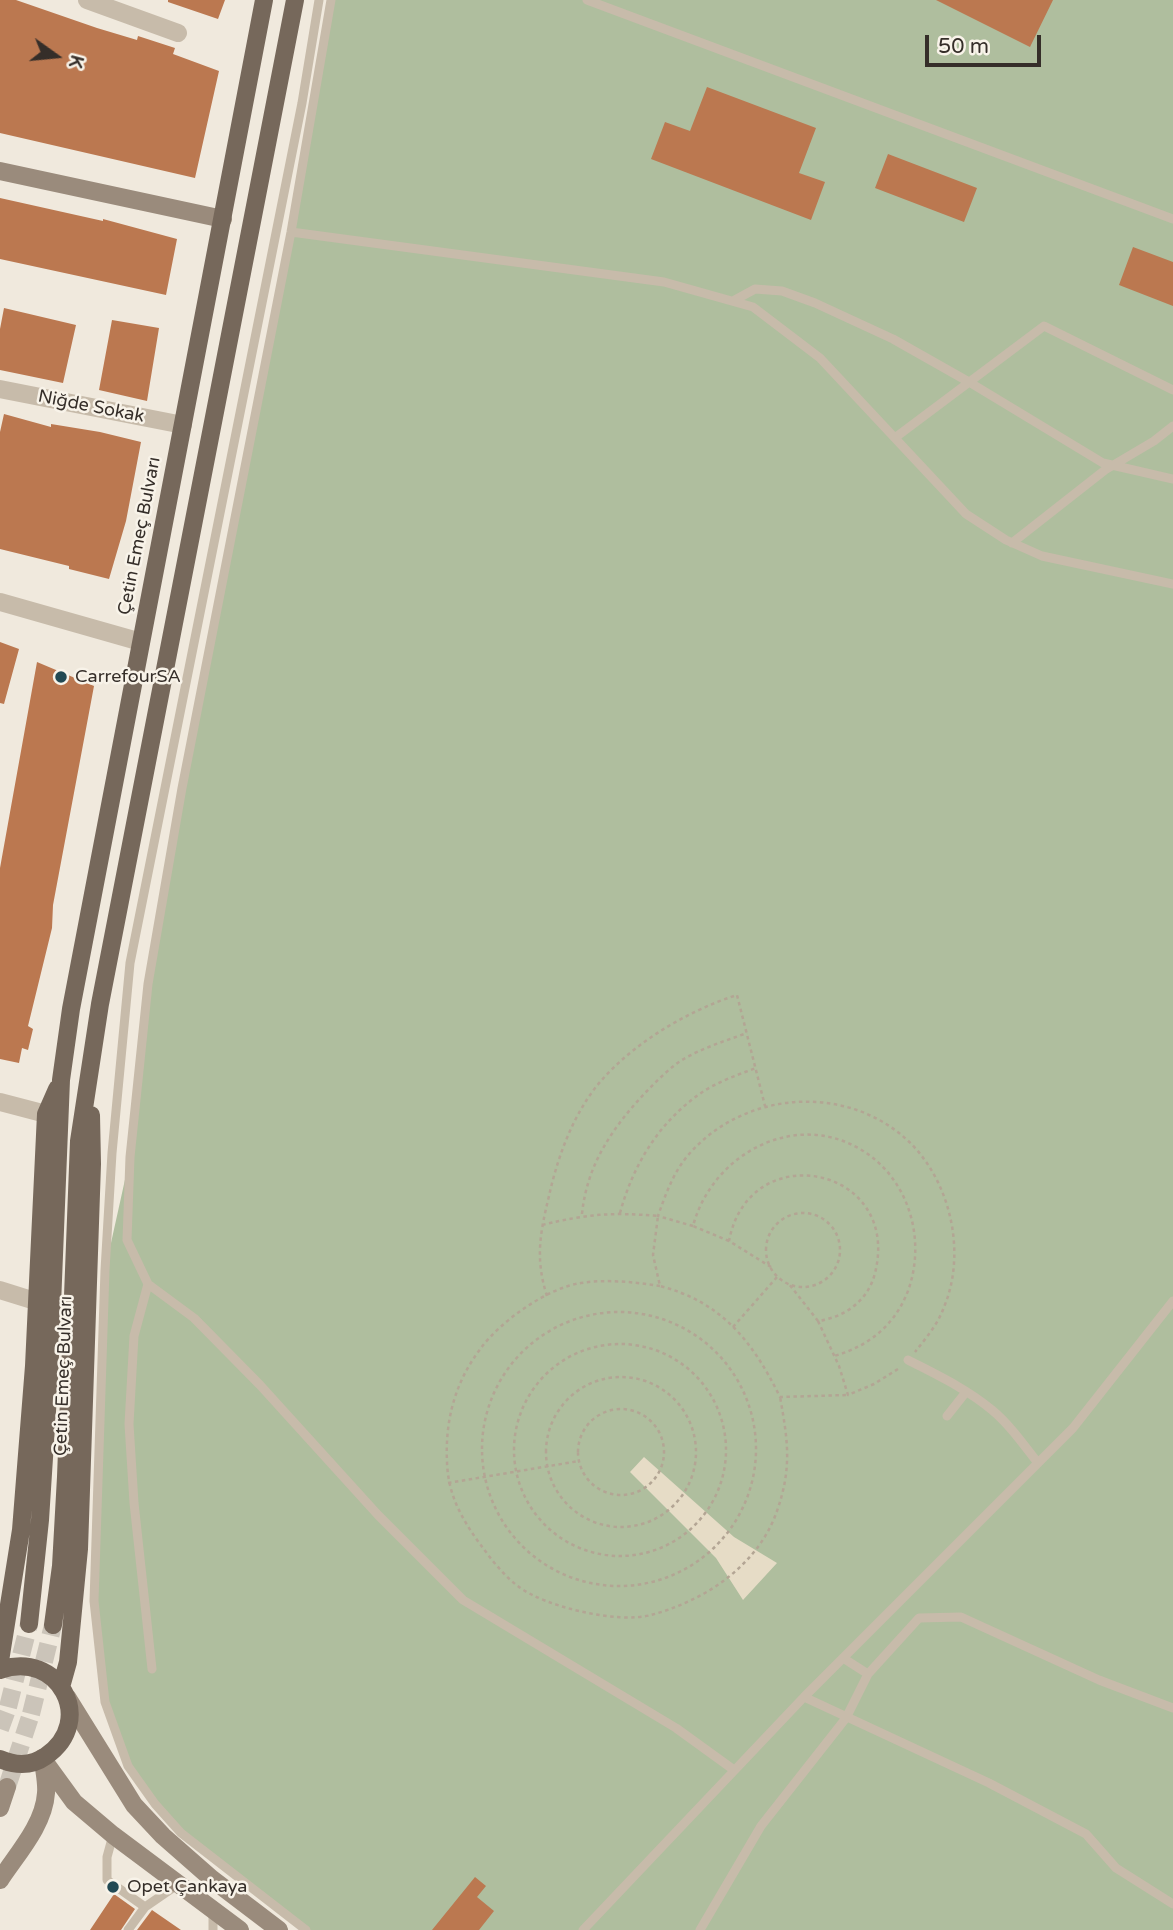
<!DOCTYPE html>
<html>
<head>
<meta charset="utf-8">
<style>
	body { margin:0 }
	#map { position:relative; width:1173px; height:1930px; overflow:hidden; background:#f0e9dd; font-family:"Varela Round",sans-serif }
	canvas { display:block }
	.north { position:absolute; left:21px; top:21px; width:70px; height:70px; -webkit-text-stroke:5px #f8f3e9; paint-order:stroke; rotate:105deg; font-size:19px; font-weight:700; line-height:28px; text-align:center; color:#352e29 }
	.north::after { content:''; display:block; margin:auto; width:24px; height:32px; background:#352e29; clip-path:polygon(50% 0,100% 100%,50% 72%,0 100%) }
	.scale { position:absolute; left:925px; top:35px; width:116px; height:32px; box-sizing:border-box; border:4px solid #352e29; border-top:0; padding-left:9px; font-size:21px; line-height:24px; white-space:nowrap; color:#352e29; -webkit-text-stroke:5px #f8f3e9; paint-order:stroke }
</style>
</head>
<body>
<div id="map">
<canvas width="1173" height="1930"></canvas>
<div class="north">K</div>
<div class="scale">50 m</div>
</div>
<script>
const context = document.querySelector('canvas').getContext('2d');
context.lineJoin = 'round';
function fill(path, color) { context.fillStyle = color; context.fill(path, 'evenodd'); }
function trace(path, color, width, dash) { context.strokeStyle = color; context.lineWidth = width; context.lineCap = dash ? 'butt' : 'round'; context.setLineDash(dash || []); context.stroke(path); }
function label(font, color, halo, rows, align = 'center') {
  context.font = font + ' "Varela Round",sans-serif'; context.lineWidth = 5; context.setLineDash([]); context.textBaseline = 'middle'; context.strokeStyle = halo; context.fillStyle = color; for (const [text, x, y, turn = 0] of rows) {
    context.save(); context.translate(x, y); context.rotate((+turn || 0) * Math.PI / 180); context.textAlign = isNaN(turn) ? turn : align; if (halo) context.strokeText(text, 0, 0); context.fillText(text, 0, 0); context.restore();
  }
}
fill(new Path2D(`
	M331,0H1173V1930H306L181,1833L128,1766L105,1702L94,1601L105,1270L130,1157L148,984Z`), '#afbe9e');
fill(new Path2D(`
	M644,1457L734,1537L777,1563L743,1600L716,1558L630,1472Z`), '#e6dcc6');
fill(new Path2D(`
	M0,0H16L97,28L137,40L138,36L175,48L173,54L219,71L195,178L0,133Z
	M168,0H225L218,19L168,2Z
	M936,0H1053L1030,47Z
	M707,87L816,128L799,173L825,182L811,220L651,159L665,122L690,131Z
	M888,154L977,188L964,222L875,188Z
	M0,198L103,221V219L177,239L166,295L0,259Z
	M1133,247L1173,262V306L1119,285Z
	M4,308L76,325L63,383L0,370V329Z
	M112,320L159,328L147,401L99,390Z
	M4,414L51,427V424L100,432L141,442L126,521L109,579L69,569V566L0,549V432Z
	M0,642L19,649L4,704L0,703Z
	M37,662L94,686L53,905L52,928L28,1026L33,1029L28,1050L22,1048L19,1063L0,1059V868Z
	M475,1877L486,1886L477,1897L494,1911L479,1930H432Z
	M114,1894L135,1909L121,1930H90Z
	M152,1910L181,1930H137Z`), '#bb7850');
trace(new Path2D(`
	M0,1729L8,1707
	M7,1787L31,1714`), '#cbc4b9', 18, [18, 9]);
trace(new Path2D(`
	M8,1707L29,1624
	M31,1714L53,1625`), '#cbc4b9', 18, [18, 9]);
trace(new Path2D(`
	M620,1213C633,1165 659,1122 701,1093C717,1082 737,1075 756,1068
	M766 1250a37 37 0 1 1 74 0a37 37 0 1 1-74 0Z
	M582,1214C587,1164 613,1127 646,1092C657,1081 668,1069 682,1060C702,1048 725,1041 747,1033
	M542,1225C587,1214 612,1212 658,1216L653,1255L660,1286C722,1302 753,1342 780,1397L848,1395
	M693,1226L658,1216C665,1196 672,1176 685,1159C736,1095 834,1082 899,1133C949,1172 968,1250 944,1307C938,1324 926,1338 915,1352
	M729,1241L693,1226C712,1155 793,1110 860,1149C908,1177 926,1237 909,1288C897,1323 870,1346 834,1356
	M771,1267L729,1241C749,1135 902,1166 875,1273C868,1301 845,1317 818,1321L789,1284
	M660,1286C634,1282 607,1279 581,1283C547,1288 501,1321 481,1348C455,1382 445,1420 447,1462C448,1494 461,1518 480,1544C491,1559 503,1575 519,1587C546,1607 618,1624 651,1615C704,1601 758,1566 777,1511C792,1468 788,1441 780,1397
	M547,1296C535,1259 540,1233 549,1196C556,1164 568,1129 586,1101C617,1052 683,1012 737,995L765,1106
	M482 1449a137 137 0 1 1 274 0a137 137 0 1 1-274 0Z
	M818,1321L839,1366L848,1395L874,1384L898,1369
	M733,1327L777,1277
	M514 1450a106 106 0 1 1 212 0a106 106 0 1 1-212 0Z
	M546 1452a75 75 0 1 1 150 0a75 75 0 1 1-150 0Z
	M578 1452a43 43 0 1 1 86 0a43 43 0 1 1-86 0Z
	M448,1483L579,1461`), '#b3a594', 2.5, [3.5, 3.5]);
trace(new Path2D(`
	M331,0L291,232L182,788L148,984L130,1157L127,1240L148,1284L194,1318L260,1385L378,1515L463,1600L676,1728L734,1770
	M587,0L1173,219
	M291,232L664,282L753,307L820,358L966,514L1006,540L1042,556L1173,584
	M733,301L755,289L782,291L815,303L893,339L969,382L1103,463L1173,479
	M896,437L1044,326L1173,390
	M1012,543L1105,470L1154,441L1173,426
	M148,1284L134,1336L129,1424L134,1503L152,1669
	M908,1360C937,1375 967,1389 992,1410C1010,1425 1023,1444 1038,1463
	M947,1416L966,1392
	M843,1658L868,1674L919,1618L961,1617L1099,1680L1173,1708
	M804,1697L989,1783L1086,1834L1116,1868L1173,1904
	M113,1835L107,1857V1880L145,1907L177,1885
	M128,1930L145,1907
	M213,1930V1911
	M306,1930L181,1833L155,1804L128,1766L105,1702L94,1601L105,1270L112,1153L130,963L302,103L319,0
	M583,1930L804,1697L1073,1428L1173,1301
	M700,1930L761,1826L846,1718L868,1674`), '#c7bbaa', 9);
trace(new Path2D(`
	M87,0L178,33
	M0,389L183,425
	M0,1102L46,1114
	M0,1290L35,1301`), '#c7bbaa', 18);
trace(new Path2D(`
	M0,602L141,642`), '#c7bbaa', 18);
trace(new Path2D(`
	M0,171L223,219
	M67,1697L134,1805L163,1836L212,1879L279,1930
	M42,1758L74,1802L113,1835L240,1930
	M0,1808L7,1787
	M0,1880C17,1854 44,1825 46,1793C47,1783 44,1771 43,1760`), '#9a8b7c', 18);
trace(new Path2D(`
	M29,1624L40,1520L49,1380L61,1080L71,1009L264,0
	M53,1625L61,1566L66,1477L79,1141L100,1004L295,0
	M0,1661L21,1530L34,1366L46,1114L57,1089
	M0,1670C58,1649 97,1721 46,1756C32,1766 16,1766 0,1759
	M61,1687L68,1662L79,1549L92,1164L91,1115`), '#76685b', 18);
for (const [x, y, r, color] of [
	[61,677,7,"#224953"],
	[113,1887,7,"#224953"]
]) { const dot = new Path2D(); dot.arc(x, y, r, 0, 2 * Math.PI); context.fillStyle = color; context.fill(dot); trace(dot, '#f8f3e9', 2.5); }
label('18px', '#352e29', '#f8f3e9', [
	["Niğde Sokak",91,407,11],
	["Çetin Emeç Bulvarı",140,536,-79],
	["Çetin Emeç Bulvarı",64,1376,-88]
]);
label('18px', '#352e29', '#f8f3e9', [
	["CarrefourSA",75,677],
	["Opet Çankaya",127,1887]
], 'left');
</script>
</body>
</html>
